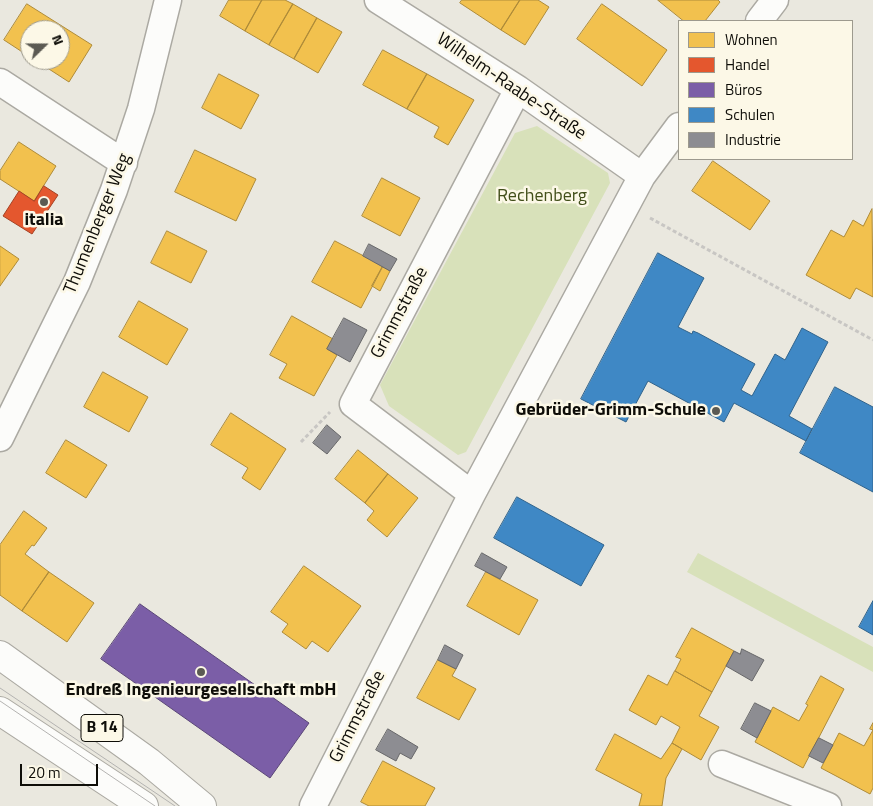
<!DOCTYPE html>
<html>
<head>
<meta charset="utf-8">
<style>
	body { margin:0 }
	#map { position:relative; width:873px; height:806px; overflow:hidden; background:#eae8df; font-family:"Titillium Web",sans-serif }
	canvas { display:block }
	.legend { position:absolute; left:678px; top:20px; width:175px; height:140px; box-sizing:border-box; background:#fcf8e7; border:1px solid #9d9a8e; margin:0; padding:6px 9px; list-style:none; font-size:15px; color:#0e0d08 }
	.legend li { display:flex; align-items:center; gap:10px; height:25px }
	.legend b { width:25px; border:1px solid #9d9a8e }
	.north { position:absolute; left:20px; top:20px; width:50px; height:50px; box-sizing:border-box; background:#fcf8e7; border:1px solid #9d9a8e; border-radius:50%; rotate:68deg; font-size:14px; font-weight:700; line-height:20px; text-align:center; color:#0e0d08 }
	.north::after { content:''; display:block; margin:auto; width:18px; height:22px; background:#5b5a53; clip-path:polygon(50% 0,100% 100%,50% 72%,0 100%) }
	.scale { position:absolute; left:20px; top:764px; width:78px; height:22px; box-sizing:border-box; border:2px solid #0e0d08; border-top:0; padding-left:6px; font-size:15px; line-height:18px; white-space:nowrap; color:#0e0d08; -webkit-text-stroke:4px #fcf8e7; paint-order:stroke }
</style>
</head>
<body>
<div id="map">
<canvas width="873" height="806"></canvas>
<ul class="legend">
<li><b style="height:14px;background:#f2c14e"></b>Wohnen</li>
<li><b style="height:14px;background:#e4572e"></b>Handel</li>
<li><b style="height:14px;background:#7b5ea7"></b>Büros</li>
<li><b style="height:14px;background:#3f88c5"></b>Schulen</li>
<li><b style="height:14px;background:#8d8d92"></b>Industrie</li>
</ul>
<div class="north">N</div>
<div class="scale">20 m</div>
</div>
<script>
const context = document.querySelector('canvas').getContext('2d');
context.lineJoin = 'round';
function fill(path, color) { context.fillStyle = color; context.fill(path, 'evenodd'); }
function trace(path, color, width, dash) { context.strokeStyle = color; context.lineWidth = width; context.lineCap = dash ? 'butt' : 'round'; context.setLineDash(dash || []); context.stroke(path); }
function label(font, color, halo, rows, align = 'center') {
  context.font = font + ' "Titillium Web",sans-serif'; context.lineWidth = 5; context.setLineDash([]); context.textBaseline = 'middle'; context.strokeStyle = halo; context.fillStyle = color; for (const [text, x, y, turn = 0] of rows) {
    context.save(); context.translate(x, y); context.rotate((+turn || 0) * Math.PI / 180); context.textAlign = isNaN(turn) ? turn : align; if (halo) context.strokeText(text, 0, 0); context.fillText(text, 0, 0); context.restore();
  }
}
fill(new Path2D(`
	M537,126L608,173L610,183L466,452L458,455L389,406L380,385L515,133Z
	M698,553L873,647V672L687,572Z`), '#d8e1ba');
const homes = new Path2D(`
	M229,0H262L245,31L220,16Z
	M262,0H285L293,4L269,45L245,31Z
	M462,0H520L501,30L460,3Z
	M520,0H538L549,7L525,45L501,30Z
	M658,0H718L720,2L705,21H684Z
	M27,4L92,45L69,82L35,60H60V30H30V57L4,40Z
	M293,4L317,18L294,59L269,45Z
	M602,4L667,50L642,86L577,39Z
	M317,18L342,32L318,73L294,59Z
	M383,50L427,74L407,109L363,85Z
	M219,74L259,95L241,129L202,108Z
	M427,74L474,100L448,145L434,137L439,127L407,109Z
	M19,142L56,166L34,201L0,179V171Z
	M195,150L256,179L236,221L175,192Z
	M713,161L770,201L750,230L692,191Z
	M382,178L420,198L400,236L362,216Z
	M872,209L873,297L856,288L850,299L806,275L831,230L844,237L853,220L863,226Z
	M167,231L207,251L191,283L151,263Z
	M335,241L383,266L361,308L312,282Z
	M0,246L19,259L0,286Z
	M383,266L390,271L380,291L372,286Z
	M139,301L188,329L167,365L119,337Z
	M292,316L333,339L327,349L337,355L314,396L279,378L287,364L270,355Z
	M103,372L148,397L129,432L84,407Z
	M231,413L286,449L260,490L242,478L248,468L211,445Z
	M66,440L107,465L86,498L46,473Z
	M358,450L388,474L365,503L335,479Z
	M388,474L418,498L387,537L367,520L374,511L365,503Z
	M24,511L47,528L34,546L32,545L25,554L49,572L22,611L0,595V545Z
	M304,566L361,606L328,652L312,641L306,649L282,632L288,624L271,612Z
	M49,572L94,603L67,642L22,611Z
	M486,572L538,600L519,635L467,606Z
	M692,628L734,651L712,692L675,671L681,659L676,657Z
	M438,660L456,669L452,676L476,689L459,720L417,698Z
	M675,671L712,692L699,716L719,727L701,760L672,743L680,727L661,716L656,725L629,710L648,675L667,685Z
	M821,676L844,689L803,768L755,742L773,707L799,721L808,705L806,704Z
	M873,723V788L870,794L821,768L839,733L864,746L873,730L870,729Z
	M615,734L661,759L672,743L682,749L666,778L662,806H639L642,794L596,770Z
	M383,761L435,788L425,806H369L361,802Z`);
fill(homes, '#f2c14e');
trace(homes, '#ae8b39', 1);
const shops = new Path2D(`
	M44,186L58,195L32,234L3,216L19,191L34,201Z`);
fill(shops, '#e4572e');
trace(shops, '#a44123', 1);
const offices = new Path2D(`
	M140,604L309,723L270,778L101,659Z`);
fill(offices, '#7b5ea7');
trace(offices, '#5a4677', 1);
const schools = new Path2D(`
	M658,253L704,278L678,327L692,334L693,331L698,333L755,364L741,390L752,396L775,354L785,360L802,328L828,342L789,416L812,429L806,441L734,403L724,422L648,381L626,422L581,399Z
	M835,387L873,407V492L800,453Z
	M517,497L604,545L581,586L494,538Z
	M873,601V635L859,627Z`);
fill(schools, '#3f88c5');
trace(schools, '#30638c', 1);
const industry = new Path2D(`
	M369,244L397,259L390,271L363,256Z
	M344,318L367,330L350,362L327,349Z
	M327,425L341,437L327,454L313,443Z
	M482,553L507,567L500,579L475,566Z
	M445,645L463,655L456,669L438,660Z
	M742,649L764,660L752,681L726,666L734,651L740,654Z
	M755,703L771,711L757,738L741,729Z
	M388,729L418,747L411,759L400,753L396,761L376,750Z
	M819,738L833,745L823,763L809,756Z`);
fill(industry, '#8d8d92');
trace(industry, '#676769', 1);
const minor = new Path2D(`
	M378,0L518,89L642,176
	M759,21L775,0
	M0,82L124,163
	M0,438L77,282L114,190L141,109L168,0
	M472,494L353,404L518,89
	M722,764L828,806
	M313,806L472,494L642,176L679,126`);
const primary = new Path2D(`
	M0,655L149,762L202,806
	M0,711L144,806`);
trace(minor, '#aba9a2', 29);
trace(primary, '#aba9a2', 30);
trace(new Path2D(`
	M650,218L873,340
	M301,442L330,412`), '#c8c6c3', 3, [4, 2.5]);
trace(minor, '#fcfcfa', 26);
trace(primary, '#fcfcfa', 28);
trace(new Path2D(`
	M0,688L175,806
	M0,701L155,806`), '#b4b3b1', 1);
for (const [x, y, r, color] of [
	[44,202,5,"#5b5a53"],
	[716,411,5,"#5b5a53"],
	[201,672,5,"#5b5a53"]
]) { const dot = new Path2D(); dot.arc(x, y, r, 0, 2 * Math.PI); context.fillStyle = color; context.fill(dot); trace(dot, '#fcf8e7', 2); }
for (const [x, y, w] of [
	[102,728,42]
]) { const box = new Path2D(); box.roundRect(x - w / 2, y - 13.5, w, 27, 4); context.fillStyle = '#fcf8e7'; context.fill(box); trace(box, '#0e0d08', 1); }
label('bold 16px', '#0e0d08', null, [
	["B 14",102,728]
]);
label('18px', '#0e0d08', '#fcf8e7', [
	["Wilhelm-Raabe-Straße",511,87,34],
	["Thumenberger Weg",98,224,-68],
	["Grimmstraße",400,313,-62],
	["Grimmstraße",358,717,-63]
]);
label('18px', '#414e19', '#fcf8e7', [
	["Rechenberg",542,197]
]);
label('bold 18px', '#0e0d08', '#fcf8e7', [
	["italia",44,221],
	["Gebrüder-Grimm-Schule",706,411,"right"],
	["Endreß Ingenieurgesellschaft mbH",201,691]
]);
</script>
</body>
</html>
